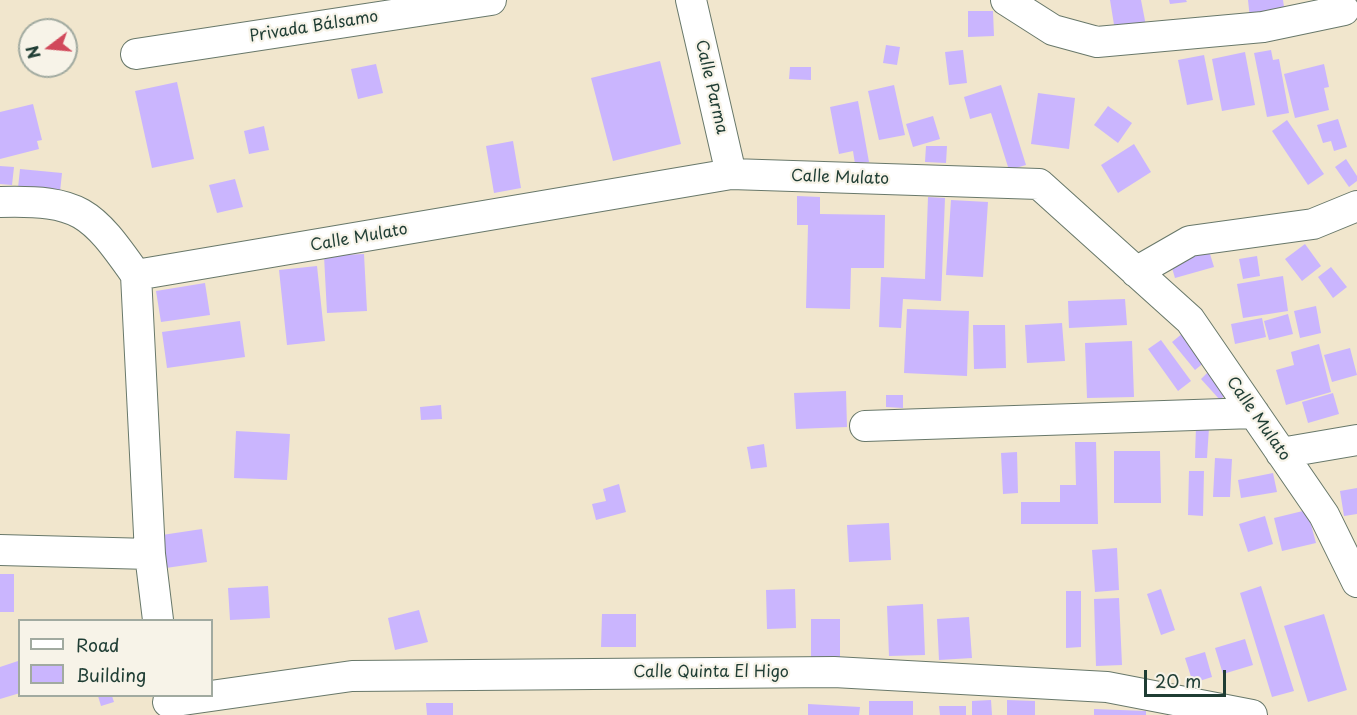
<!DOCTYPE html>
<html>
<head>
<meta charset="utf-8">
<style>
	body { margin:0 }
	#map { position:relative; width:1357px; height:715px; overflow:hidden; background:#f1e6cd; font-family:"Playpen Sans",sans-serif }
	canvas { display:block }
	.legend { position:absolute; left:18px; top:619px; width:195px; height:78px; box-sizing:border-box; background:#f7f3e8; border:2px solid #a1aaa0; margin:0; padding:8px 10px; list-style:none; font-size:18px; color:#1f3d34 }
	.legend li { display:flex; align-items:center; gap:12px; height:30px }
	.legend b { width:30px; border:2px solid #a1aaa0 }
	.north { position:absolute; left:18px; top:18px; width:60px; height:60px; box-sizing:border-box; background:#f7f3e8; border:2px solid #a1aaa0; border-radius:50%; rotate:254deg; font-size:16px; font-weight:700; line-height:24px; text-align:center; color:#1f3d34 }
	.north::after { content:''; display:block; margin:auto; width:21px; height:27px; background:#d1495b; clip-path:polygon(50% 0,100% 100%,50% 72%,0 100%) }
	.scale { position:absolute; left:1144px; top:670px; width:82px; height:27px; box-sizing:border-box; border:3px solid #1f3d34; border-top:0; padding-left:8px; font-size:18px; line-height:21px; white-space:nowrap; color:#1f3d34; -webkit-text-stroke:4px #f7f3e8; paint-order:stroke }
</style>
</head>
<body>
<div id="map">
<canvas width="1357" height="715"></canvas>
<ul class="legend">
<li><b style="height:8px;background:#fff"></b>Road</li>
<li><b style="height:16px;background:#cab5fe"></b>Building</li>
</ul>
<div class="north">N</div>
<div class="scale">20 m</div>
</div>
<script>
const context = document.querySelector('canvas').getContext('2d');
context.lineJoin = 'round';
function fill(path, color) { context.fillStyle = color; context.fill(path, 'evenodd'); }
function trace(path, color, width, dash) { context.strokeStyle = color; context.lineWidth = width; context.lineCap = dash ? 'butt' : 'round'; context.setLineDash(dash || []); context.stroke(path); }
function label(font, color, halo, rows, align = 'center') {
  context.font = font + ' "Playpen Sans",sans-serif'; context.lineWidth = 4.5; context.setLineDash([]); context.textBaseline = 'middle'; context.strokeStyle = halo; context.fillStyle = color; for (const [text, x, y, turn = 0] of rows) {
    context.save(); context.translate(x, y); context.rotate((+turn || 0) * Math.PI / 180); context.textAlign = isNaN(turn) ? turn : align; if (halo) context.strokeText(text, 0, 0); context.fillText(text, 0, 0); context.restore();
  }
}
fill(new Path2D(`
	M1110,0H1141L1147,31L1116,37Z
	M1169,0H1186L1187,2L1170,4Z
	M1248,0H1283L1285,14L1250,19Z
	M968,11H993L994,36L968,37Z
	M886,45L900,47L897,65L883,63Z
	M963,50L967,83L949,85L945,52Z
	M1271,50L1273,60L1279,59L1289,113L1267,117L1254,53Z
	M1245,52L1255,105L1222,111L1212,59Z
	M1204,55L1213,100L1187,105L1178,60Z
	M660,61L681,144L613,161L591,78Z
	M376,64L383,93L358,99L351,69Z
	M1324,64L1329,87L1324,88L1329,110L1295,118L1284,74Z
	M790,67H811V80L789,79Z
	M177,82L194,159L152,168L135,91Z
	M894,85L905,135L879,140L868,91Z
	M1001,85L1026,165L1009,170L991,113L970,119L964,97Z
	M1038,93L1075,98L1069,149L1031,144Z
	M858,101L869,162L855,164L853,151L839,154L830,107Z
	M33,104L42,140L37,141L39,149L0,159V112Z
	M1108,106L1132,123L1118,143L1094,125Z
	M933,116L940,139L913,147L906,124Z
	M1338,119L1347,147L1334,151L1331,141L1323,143L1317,125Z
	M1287,120L1324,174L1308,185L1272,131Z
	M264,126L269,150L249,154L244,131Z
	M513,141L521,188L494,193L486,146Z
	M1134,144L1151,172L1118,193L1101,165Z
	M926,146H947L946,163L925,162Z
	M1346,159L1357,176V181L1349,187L1335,167Z
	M0,166L14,167L12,185L0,184Z
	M20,169L62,173L60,192L18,188Z
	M235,179L243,207L217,213L209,185Z
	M797,196L820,197V214L885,215L884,268H851L850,309L806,308L808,225H797Z
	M928,197L945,198L941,301L903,299L901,328L879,327L881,277L925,279Z
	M951,200L988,202L983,277L946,275Z
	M1305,244L1321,266L1302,281L1285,259Z
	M1224,251L1210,254L1214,267L1175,278L1169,258Z
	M364,254L367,311L327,313L324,256Z
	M1257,256L1260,276L1243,279L1239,259Z
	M317,266L325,341L287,345L279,270Z
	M1331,267L1347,287L1333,298L1318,277Z
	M1283,276L1288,311L1243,318L1237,284Z
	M205,283L210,315L161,322L156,291Z
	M1125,299L1127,325L1069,328L1068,301Z
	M1316,306L1321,333L1300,338L1294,311Z
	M907,309L969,311L967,376L904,373Z
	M1288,314L1293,334L1269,340L1264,321Z
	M1262,318L1266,337L1235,344L1231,324Z
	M240,321L245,357L167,368L162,332Z
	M1062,323L1065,361L1027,363L1025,325Z
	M973,325H1005L1006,368L974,369Z
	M1183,333L1206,361L1195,370L1172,342Z
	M1161,340L1191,381L1178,391L1148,349Z
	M1132,341L1134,397L1087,398L1085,343Z
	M1319,344L1331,392L1286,405L1276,370L1294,365L1291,352Z
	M1350,348L1357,375L1332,382L1324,355Z
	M1212,368L1231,389L1220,400L1201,379Z
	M846,391L847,427L796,429L794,393Z
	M1333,393L1339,414L1308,423L1302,402Z
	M886,395H903V408L886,407Z
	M441,405L442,419L421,420L420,407Z
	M1196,427L1209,428L1207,458H1195Z
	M236,431L290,434L287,480L234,478Z
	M1075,442H1096L1098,524H1021V502H1060V485H1076Z
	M764,444L767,467L751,469L747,447Z
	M1114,451H1160L1161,503H1114Z
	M1017,452L1018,493L1003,494L1001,453Z
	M1215,458L1232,459L1230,497H1213Z
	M1189,471H1204L1203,516L1188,515Z
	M1273,473L1277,492L1241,498L1238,480Z
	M619,484L626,512L596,520L592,504L606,501L603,489Z
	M1357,488V514L1344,516L1340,491Z
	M1307,510L1316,543L1282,551L1274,518Z
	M1265,516L1273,544L1248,552L1239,524Z
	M889,523L891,560L849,562L847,525Z
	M202,529L207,562L166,568L162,535Z
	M1117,548L1119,590L1095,592L1092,550Z
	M0,574H14V612H0Z
	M268,586L270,618L230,620L228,588Z
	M1261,586L1294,691L1272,697L1240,593Z
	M795,589L796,628L767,629L766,590Z
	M1161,589L1175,630L1161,635L1147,594Z
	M1066,591H1081V647L1066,648Z
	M1119,598L1122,665L1096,666L1094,599Z
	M923,604L925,655L889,656L887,606Z
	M419,610L428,642L395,650L388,618Z
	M602,614H636V647H601Z
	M1324,614L1347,690L1308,702L1284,626Z
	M969,617L972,658L939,660L937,619Z
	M811,619H840V657L811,658Z
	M1245,639L1253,665L1223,674L1215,648Z
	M1205,652L1212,677L1193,683L1185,658Z
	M18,661L20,693L0,699V667Z
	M98,696H112L114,702L101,706Z
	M991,700L992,715H972V701Z
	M1007,700L1035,701V715H1007Z
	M869,701H913V715H869Z
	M426,703H453V715H427Z
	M808,704L860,707L859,715H808Z
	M939,706H966V715H940Z
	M1094,709L1146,711V715H1094Z`), '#cab5fe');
const minor = new Path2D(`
	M691,0L731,174
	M1006,0L1053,30L1097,42L1263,27L1344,10
	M136,54L491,0
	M0,202C80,200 91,211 136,275
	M1136,272L1190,241L1313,224L1357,206
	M136,275L731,174L1039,184L1190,320L1324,515L1357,582
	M136,275L150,554L158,620
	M865,426L1254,413
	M1281,453L1357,440
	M0,550L150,554
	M168,702L352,676L834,672L1107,687L1252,715`);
trace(minor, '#68786a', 32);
trace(minor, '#fff', 30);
label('16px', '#1f3d34', '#f7f3e8', [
	["Privada Bálsamo",314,27,-9],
	["Calle Parma",711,87,77],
	["Calle Mulato",840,178,2],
	["Calle Mulato",359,238,-10],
	["Calle Mulato",1258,419,55],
	["Calle Quinta El Higo",711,673]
]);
</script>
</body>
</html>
